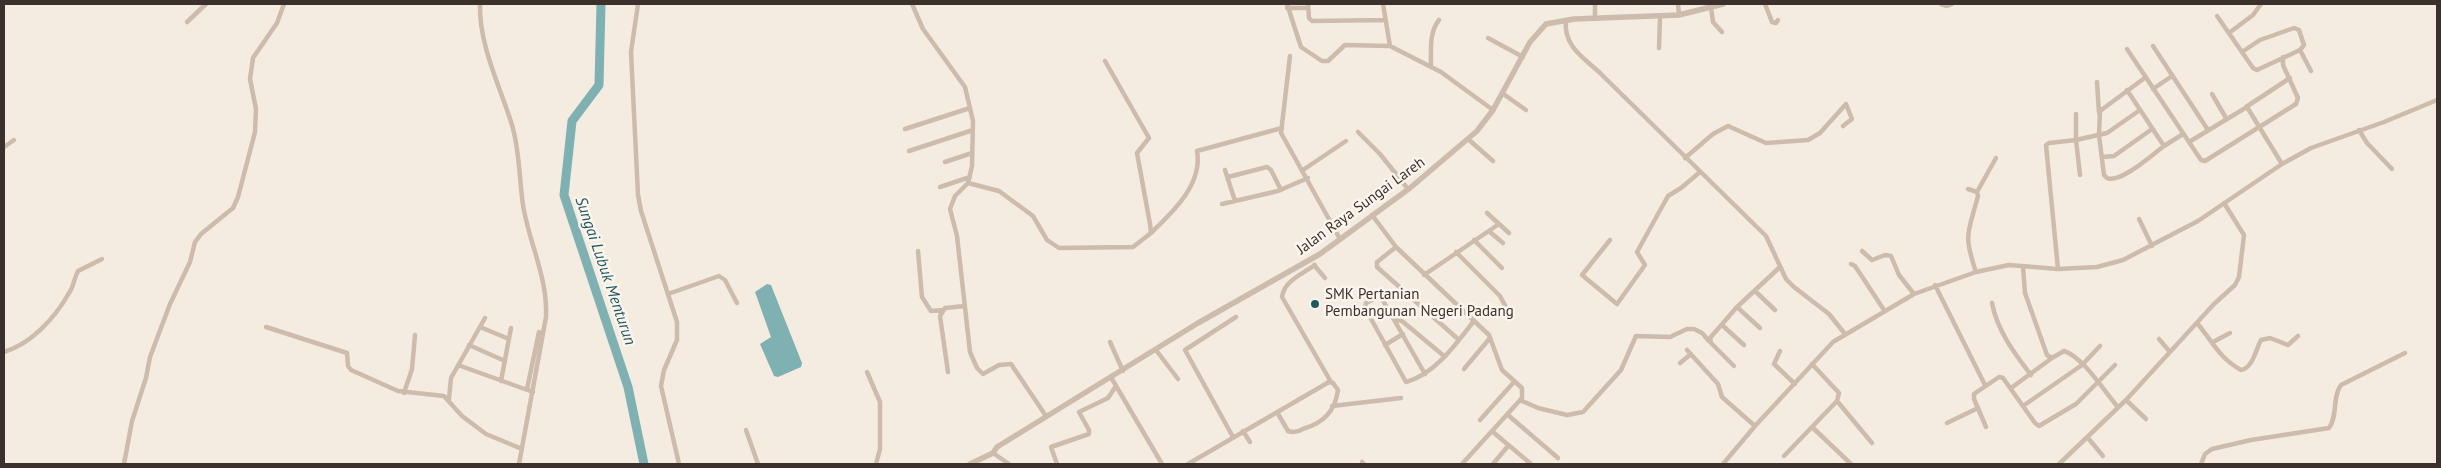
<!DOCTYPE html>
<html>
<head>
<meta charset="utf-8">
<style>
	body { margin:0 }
	#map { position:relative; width:2441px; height:468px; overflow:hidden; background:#f4ebe1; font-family:"PT Sans",sans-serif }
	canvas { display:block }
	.frame { position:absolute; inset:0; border:5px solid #3b302b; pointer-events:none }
</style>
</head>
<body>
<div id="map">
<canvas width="2441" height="468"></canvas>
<div class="frame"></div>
</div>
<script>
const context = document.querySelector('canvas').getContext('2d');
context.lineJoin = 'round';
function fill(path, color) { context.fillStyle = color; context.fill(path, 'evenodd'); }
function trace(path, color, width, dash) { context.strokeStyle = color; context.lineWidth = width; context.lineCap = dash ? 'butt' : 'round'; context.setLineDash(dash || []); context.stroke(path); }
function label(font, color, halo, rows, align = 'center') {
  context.font = font + ' "PT Sans",sans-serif'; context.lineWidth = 5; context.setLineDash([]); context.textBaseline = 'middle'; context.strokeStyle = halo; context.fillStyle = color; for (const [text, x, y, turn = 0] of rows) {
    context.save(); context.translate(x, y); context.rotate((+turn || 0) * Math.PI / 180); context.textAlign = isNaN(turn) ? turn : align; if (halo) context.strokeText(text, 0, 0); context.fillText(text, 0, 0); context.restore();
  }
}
fill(new Path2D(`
	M767,284L771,285L802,363L801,367L778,377L774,376L760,344L771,337L755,292Z`), '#7fb0b2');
trace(new Path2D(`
	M601,4L599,85L572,121L564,195L628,387L644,464`), '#7fb0b2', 9);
trace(new Path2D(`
	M480,4C479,46 500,86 512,125C520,152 519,178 523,205C529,243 548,278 546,317L519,464
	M638,4L631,52L638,195L641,211L677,322V340L664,370L661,386L679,464
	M912,4L923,29L965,87L973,121L972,166L968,183L955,196L950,209L957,236L970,352L977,368L983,374L999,365L1011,364L1046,416
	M1287,4L1301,47L1322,61H1328L1345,45L1390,46L1441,72L1493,110
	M1308,4L1309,18L1312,21L1385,20
	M1383,4L1390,46
	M1595,4V19
	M1678,4L1679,15
	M1765,4L1772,22L1776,23L1778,20
	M1941,4L1947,6L1952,4
	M1711,7L1713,22L1722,32
	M1287,8H1308
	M2217,16L2242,52L2260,40L2294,28L2299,30L2304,45L2300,50L2257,70L2253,68L2242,52
	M1566,20C1563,45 1582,57 1599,72L1766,236L1786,279L1794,287L1829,314L1845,334
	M187,22L206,4
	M2229,33L2253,15L2261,4
	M1488,38L1523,57
	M2153,46L2208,130
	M1659,48L1660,17
	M2127,49L2201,160L2205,161L2296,104L2298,98L2283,65V57
	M2300,50L2311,71
	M1290,56L1281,133L1340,239
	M1431,66C1431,51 1429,32 1439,20
	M2146,77L2100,111L2099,135L2104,175L2107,178C2120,184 2153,154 2164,146
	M2097,82L2099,113
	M2153,89L2172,76
	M2127,90L2164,146L2183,134
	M1502,93L1526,110
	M2212,94L2226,118
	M2246,107L2290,78
	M2076,114V140L2080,175
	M905,129L970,108
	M2359,130L2367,143L2392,169
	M1358,132L1380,154L1408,189
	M1468,139L1493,161
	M2189,142L2247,107L2282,164
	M4,147L14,140
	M909,151L973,130
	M2102,157L2114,156L2152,129
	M1685,158L1713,134L1728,126L1766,143L1808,140L1820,133L1846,104L1852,119L1843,126
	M945,162L972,153
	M1225,170L1235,201
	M1303,170L1346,141
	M1228,177L1267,167L1271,170L1281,190
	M968,183L999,191L1033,216L1047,240L1059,248L1133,247L1151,233L1150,224L1137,153L1149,138L1105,61
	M940,187L970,177
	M1968,189L1977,192L1978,196C1968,234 1963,233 1976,272
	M1977,192L1996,158
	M1222,204L1278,191L1308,178
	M1487,213L1509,233
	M1372,215L1396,247L1489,335L1502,370L1522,388V398L1462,464
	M2139,219L2152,246
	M1490,232L1503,243
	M1151,233C1173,212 1203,184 1197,151L1282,128
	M1474,240L1502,268
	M1610,240L1582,275L1617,304L1645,265L1637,252L1668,196L1681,188L1700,172
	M1396,247L1377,262V267L1459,340
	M918,251L922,297L931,311L943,310
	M1862,251L1872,260L1885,255L1891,256L1899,275L1914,294
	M1456,252L1500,296L1510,315
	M1851,264L1855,266L1884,310
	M1314,265L1325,278
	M1315,265C1302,274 1284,281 1282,297L1331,382
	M2023,267L2025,293L2047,355L2052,358L2064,351C2083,357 2104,391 2117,406
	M2058,269L2046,145L2049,143L2076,140L2107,133L2140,110
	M1424,275L1499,224
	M1935,285L1985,385
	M1755,291L1775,310
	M668,294L719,276L725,280L737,303
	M1992,303C1997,330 2014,353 2031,375
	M1737,307L1760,328
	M1395,319L1402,321L1444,356
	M2197,323C2213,342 2219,358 2241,370C2253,368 2256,349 2261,340L2270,338L2288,345L2298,336
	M1722,325L1744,345
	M266,327L347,353L348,366L351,370L398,391L444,396L462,416L486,434L522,449
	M480,327L509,339
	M2159,339L2170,352
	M1110,342L1123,371
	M2213,342L2230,333
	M469,345L505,361
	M1385,345L1403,334
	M1156,350L1178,379
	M1687,350L1718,384L1722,397L1755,426
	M1780,351L1774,364L1795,384
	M4,352C31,344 55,318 69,293C74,286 74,278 78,271L102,259
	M1680,363L1691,354
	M1812,364L1839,393L1837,401L1872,443
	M458,365L533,392
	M1734,366L1711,343L1710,338L1737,307L1780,267
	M1464,369L1490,338
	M867,372L880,402V449L876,464
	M948,372L940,316L945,308L965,306
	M1425,374L1381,297H1378L1366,303L1365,308L1406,382C1435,374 1456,344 1473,322
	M1112,379L1162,464
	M501,381L511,328
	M2011,388L2052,358
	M527,389L539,332
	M404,393L412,369L415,335
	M449,399L451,378L485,318
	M1520,400L1538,408L1567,415L1583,412L1621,370L1636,336L1670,337L1687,329H1694L1702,333L1709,341
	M2126,400L2146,419
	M1332,406L1401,398
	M2023,406L2082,365L2100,346
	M1508,415L1558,458
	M1480,420L1514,382
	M1947,423L1978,408
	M1812,427L1851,464
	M1986,427L1974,399V394L1999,377L2003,378L2035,423L2039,426L2076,404L2115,365
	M746,430L758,464
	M1243,431L1250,442
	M1493,432L1531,464
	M1233,437L1185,350L1236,317
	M2088,438L2103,456
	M993,453L1009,464
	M1784,456L1837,401
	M1362,462L1364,464
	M124,464L132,421L146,378L150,357L170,304L190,262L195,242L201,234L233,208L238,197L255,132L256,109L250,79L253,58L277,23L284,4
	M1057,464L1051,447L1089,434V430L1079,412L1108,398L1116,386
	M1188,464C1235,437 1282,409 1329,382L1333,383L1338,390C1335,412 1323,423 1303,429C1298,432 1294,433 1288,431L1277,412
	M1493,464L1508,446
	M1723,464L1755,426L1833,342L1914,294L1976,272L2009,265L2058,269L2097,267L2123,260L2198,221L2282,164L2311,148L2384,122L2437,100
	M2059,464L2126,400L2214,304L2235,285L2239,277L2244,235L2224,203
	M2201,464L2205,454L2212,449L2251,440L2329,428C2338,416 2332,397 2341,385L2405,353`), '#cdbbac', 4.5);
trace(new Path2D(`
	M970,464L993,453L997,447L1198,323L1320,254L1410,188L1477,131L1493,110L1530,42L1546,24L1574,19L1679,15L1723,4`), '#cdbbac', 5.5);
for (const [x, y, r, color] of [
	[1315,304,5,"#1f5a5e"]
]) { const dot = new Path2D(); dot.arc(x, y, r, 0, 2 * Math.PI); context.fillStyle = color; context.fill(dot); trace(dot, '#fbf5ee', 2); }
label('15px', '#3b302b', '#fbf5ee', [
	["Jalan Raya Sungai Lareh",1361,206,-36]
]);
label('15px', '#3b302b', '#fbf5ee', [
	["SMK Pertanian",1325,295],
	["Pembangunan Negeri Padang",1325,312]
], 'left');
label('italic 16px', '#1f5a5e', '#fbf5ee', [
	["Sungai Lubuk Menturun",605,271,71]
]);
</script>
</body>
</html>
